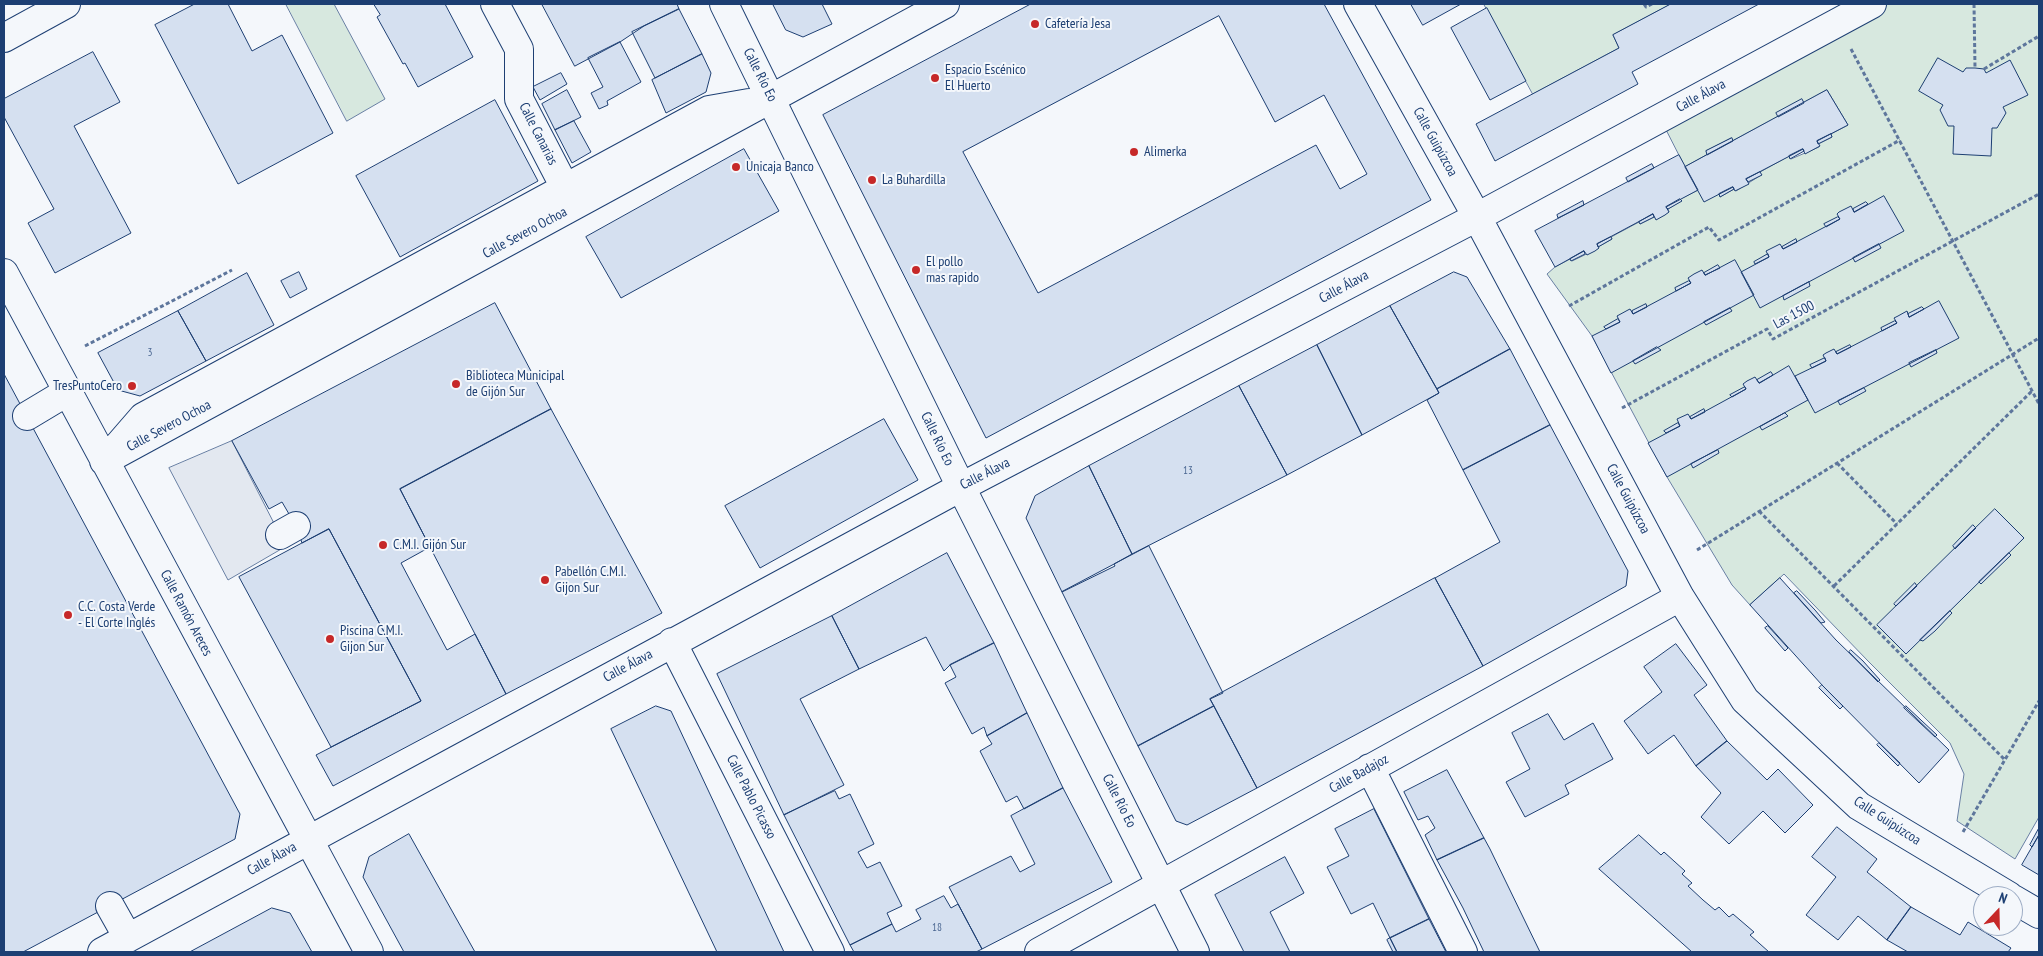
<!DOCTYPE html>
<html>
<head>
<meta charset="utf-8">
<style>
	body { margin:0 }
	#map { position:relative; width:2043px; height:956px; overflow:hidden; background:#f4f7fb; font-family:"PT Sans Narrow",sans-serif }
	canvas { display:block }
	.frame { position:absolute; inset:0; border:5px solid #1d3f73; pointer-events:none }
	.north { position:absolute; left:1973px; top:886px; width:50px; height:50px; box-sizing:border-box; background:#f4f7fb; border:1px solid #9eadc5; border-radius:50%; rotate:21deg; font-size:14px; font-weight:700; line-height:20px; text-align:center; color:#1d3f73 }
	.north::after { content:''; display:block; margin:auto; width:18px; height:22px; background:#c62828; clip-path:polygon(50% 0,100% 100%,50% 72%,0 100%) }
</style>
</head>
<body>
<div id="map">
<canvas width="2043" height="956"></canvas>
<div class="frame"></div>
<div class="north">N</div>
</div>
<script>
const context = document.querySelector('canvas').getContext('2d');
context.lineJoin = 'round';
function fill(path, color) { context.fillStyle = color; context.fill(path, 'evenodd'); }
function trace(path, color, width, dash) { context.strokeStyle = color; context.lineWidth = width; context.lineCap = dash ? 'butt' : 'round'; context.setLineDash(dash || []); context.stroke(path); }
function label(font, color, halo, rows, align = 'center') {
  context.font = font + ' "PT Sans Narrow",sans-serif'; context.lineWidth = 4; context.setLineDash([]); context.textBaseline = 'middle'; context.strokeStyle = halo; context.fillStyle = color; for (const [text, x, y, turn = 0] of rows) {
    context.save(); context.translate(x, y); context.rotate((+turn || 0) * Math.PI / 180); context.textAlign = isNaN(turn) ? turn : align; if (halo) context.strokeText(text, 0, 0); context.fillText(text, 0, 0); context.restore();
  }
}
const green = new Path2D(`
	M286,4H334L385,99L347,121Z
	M1484,4H1671L1613,35L1619,48L1533,94Z
	M1872,4H2039V817L2015,859L1957,821L1964,774L1950,743L1868,661L1784,574L1750,605L1732,585L1667,477L1592,336L1547,274L1555,267L1570,259L1572,261L1599,248L1598,247L1612,239L1611,237L1639,222L1640,224L1654,217L1656,219L1669,212L1668,209L1681,201L1680,199L1698,190L1719,194L1720,197L1734,189L1736,191L1761,175L1760,172L1789,156L1791,159L1819,147L1818,144L1832,137L1831,134L1848,125L1827,90L1804,103L1802,100L1778,117L1733,141L1731,138L1706,151L1708,154L1685,167L1660,118Z`);
fill(green, '#d7e8df');
trace(green, '#687fa3', 1);
const parking = new Path2D(`
	M232,441L280,535L283,548L228,580L169,468Z`);
fill(parking, '#e3e8f0');
trace(parking, '#687fa3', 1);
const building = new Path2D(`
	M195,4H228L252,51L282,35L333,133L238,184L155,25Z
	M374,4H445L473,57L418,87L405,63L403,64L377,17L380,15Z
	M542,4H677L679,9L644,26L620,42L575,66Z
	M773,4H822L832,24L803,37L786,30Z
	M1031,4H1324L1431,200L986,438L823,115ZM1219,16L1275,122L1324,95L1367,174L1340,189L1316,145L1038,293L963,152Z
	M1411,4H1461L1423,25Z
	M1671,4H1759L1632,72L1638,84L1495,161L1476,124L1619,48L1613,35Z
	M1487,8L1526,81L1490,100L1451,28Z
	M679,9L702,54L655,78L632,32Z
	M620,42L641,82L607,101L608,105L599,109L591,93L603,87L588,58Z
	M93,52L120,102L74,126L131,233L55,273L28,223L54,209L4,117V99Z
	M702,54L711,73L706,92L666,113L652,80Z
	M1938,58L1963,72L1966,68H1975L1984,69L1986,73L2010,60L2028,95L2003,107L2006,113L1997,128H1992L1991,156L1953,154L1954,126H1948L1940,110L1943,105L1919,91Z
	M561,73L567,84L540,100L533,87Z
	M567,90L581,117L555,130L542,104Z
	M1827,90L1848,125L1817,141L1820,146L1805,154L1803,149L1746,179L1749,184L1735,191L1733,187L1704,202L1685,167Z
	M1802,99L1804,103L1778,117L1776,113Z
	M495,100L538,181L400,257L356,176Z
	M574,121L591,152L572,163L555,130Z
	M1831,134L1832,137L1818,144L1817,141Z
	M1732,138L1733,141L1707,155L1706,151Z
	M744,149L779,211L621,298L586,237Z
	M1803,149L1804,151L1790,159L1789,156Z
	M1679,155L1698,190L1666,207L1669,212L1665,215L1656,220L1653,214L1597,244L1599,248L1595,251L1587,255L1584,251L1555,267L1535,231Z
	M1652,164L1654,168L1628,182L1626,178Z
	M1760,172L1762,175L1748,182L1746,179Z
	M1733,187L1734,189L1720,197L1719,194Z
	M1884,196L1904,231L1760,308L1741,272L1769,257L1766,251L1780,244L1783,249L1840,219L1837,214L1839,212L1851,206L1854,212Z
	M1680,199L1682,201L1668,209L1666,207Z
	M1583,201L1584,205L1558,218L1557,215Z
	M1866,202L1868,204L1854,212L1853,209Z
	M1653,214L1654,217L1640,224L1639,222Z
	M1838,217L1840,219L1826,227L1824,224Z
	M1611,237L1612,239L1598,247L1597,244Z
	M1796,239L1797,242L1783,249L1782,247Z
	M1879,244L1881,248L1855,262L1853,258Z
	M1584,251L1585,254L1571,261L1570,259Z
	M1768,254L1769,257L1755,264L1754,262Z
	M1735,260L1754,295L1611,373L1592,336L1620,322L1617,316L1628,310L1630,309L1633,314L1691,283L1688,278L1694,274L1702,270L1705,275Z
	M1718,265L1720,268L1705,275L1704,273Z
	M299,272L307,289L290,298L281,281Z
	M1454,272L1467,277L1510,349L1437,389L1390,306Z
	M247,273L274,325L206,361L178,311Z
	M1689,281L1691,283L1676,291L1675,288Z
	M1809,282L1810,286L1784,300L1783,296Z
	M1939,301L1959,338L1815,413L1795,376L1826,361L1823,355L1826,353L1834,349L1837,354L1897,323L1894,318L1898,316L1907,311L1909,317Z
	M495,303L551,409L400,489L430,547L401,563L447,650L475,634L506,694L333,786L316,755L421,701L329,529L302,543L296,526L282,502L269,509L232,441Z
	M1646,304L1647,307L1633,314L1632,311Z
	M1390,306L1439,393L1362,435L1317,345Z
	M1922,307L1924,309L1909,317L1908,314Z
	M1730,308L1732,311L1706,325L1704,322Z
	M178,311L206,361L140,396L118,390L98,353Z
	M1618,319L1620,322L1606,329L1604,327Z
	M1895,321L1897,323L1882,331L1881,328Z
	M1317,345L1362,435L1287,475L1239,386Z
	M1850,345L1851,347L1837,354L1836,352Z
	M1657,347L1661,350L1635,364L1633,361Z
	M1510,349L1550,425L1463,470L1427,400L1439,393L1437,389Z
	M1936,350L1937,353L1911,367L1909,363Z
	M1825,358L1826,361L1812,368L1810,365Z
	M1789,366L1808,400L1667,477L1648,443L1680,426L1677,419L1688,414L1691,419L1746,389L1743,384L1747,381L1755,377L1759,383Z
	M1771,372L1773,375L1759,383L1757,380Z
	M4,374L240,814L235,839L23,952H4Z
	M1239,386L1287,475L1132,554L1089,466Z
	M1745,387L1746,389L1732,397L1730,395Z
	M1864,388L1866,391L1840,405L1838,401Z
	M551,409L662,613L506,694L400,489Z
	M1704,409L1705,412L1691,419L1690,417Z
	M1785,413L1788,416L1762,430L1760,427Z
	M884,419L918,480L760,568L725,506Z
	M1678,423L1680,426L1666,433L1664,431Z
	M1550,425L1628,571L1626,586L1483,666L1435,578L1500,542L1463,470Z
	M1718,450L1719,453L1693,468L1691,464Z
	M1089,466L1132,554L1114,564L1115,566L1062,592L1026,518L1035,496Z
	M1995,509L2024,538L1906,654L1877,625Z
	M1973,525L1976,528L1955,549L1953,546Z
	M329,529L421,701L331,747L239,577Z
	M1149,546L1223,693L1210,699L1214,706L1138,746L1062,592Z
	M947,553L994,643L950,665L944,671L926,637L859,669L832,616Z
	M2009,553L2011,555L1981,584L1979,582Z
	M1435,578L1483,666L1257,788L1210,699Z
	M1780,578L1836,640L1949,750L1919,783L1822,685L1750,605Z
	M1915,583L1917,586L1896,606L1894,604Z
	M1797,591L1815,610L1825,622L1821,623L1794,593Z
	M1950,611L1952,613L1935,631L1923,641L1920,640Z
	M832,616L859,669L800,699L844,785L784,815L717,674Z
	M1768,626L1788,648L1785,651L1765,628Z
	M994,643L1027,713L987,736L984,727L972,734L945,683L956,677L950,665Z
	M1676,644L1707,685L1694,695L1727,741L1696,766L1674,735L1648,754L1624,721L1662,692L1644,667Z
	M1851,650L1863,661L1880,680L1878,682L1849,652Z
	M1822,685L1843,706L1840,709L1819,688Z
	M656,706L671,711L784,952H717L611,729Z
	M1214,706L1257,788L1187,825L1176,821L1138,746Z
	M1906,706L1937,735L1935,737L1904,708Z
	M1027,713L1063,788L1024,809L1017,796L1006,802L980,751L992,744L987,736Z
	M1548,714L1564,740L1593,723L1613,759L1565,785L1569,794L1525,817L1506,782L1530,769L1512,733Z
	M1727,741L1767,780L1778,769L1813,805L1785,833L1763,811L1729,844L1701,817L1721,793L1696,766Z
	M1879,743L1900,763L1898,766L1877,745Z
	M1447,770L1484,838L1437,860L1425,835L1435,828L1428,816L1418,820L1404,792Z
	M1063,788L1112,882L982,949L949,887L1011,856L1020,872L1035,864L1011,816Z
	M835,791L839,799L850,794L874,844L858,852L867,868L880,862L902,906L887,913L892,924L850,945L784,815Z
	M1374,809L1429,919L1390,938L1373,903L1351,914L1327,867L1349,856L1335,829Z
	M1837,827L1877,859L1867,872L1911,907L1887,940L1858,916L1838,940L1806,915L1836,877L1812,857Z
	M2039,828V835L2032,847L2030,845Z
	M409,834L475,952H404L363,877L369,857Z
	M1639,835L1661,855L1664,852L1685,871L1682,874L1692,883L1688,886L1703,900L1715,910L1719,907L1729,917L1733,914L1754,932L1750,935L1769,952H1692L1599,869Z
	M2039,835V875L2022,865Z
	M1484,838L1490,849L1540,952H1484L1463,908L1437,860Z
	M1285,857L1304,893L1270,912L1290,952H1244L1215,895Z
	M944,896L951,908L958,904L982,949L976,952H854L850,945L892,924L896,932L921,919L916,910Z
	M1911,907L1960,935L1968,922L2011,948L2008,952H1908L1887,940Z
	M272,908L290,913L312,952H190Z
	M1429,919L1446,952H1397L1390,938Z
	M1390,938L1397,952H1393L1387,940Z`);
fill(building, '#d5e0f0');
trace(building, '#1d3f73', 1);
const minor = new Path2D(`
	M495,4L519,49V99L574,205
	M724,4L961,487L1195,952
	M1358,4L1477,217L1680,597L1745,700L1859,806L2009,896
	M4,273L369,952
	M27,416L67,392
	M117,447L143,417L709,110L749,103
	M104,461L945,4
	M280,535L296,526
	M672,642L830,952
	M1370,768L1463,952
	M2013,899L2039,914
	M110,906L128,938
	M102,952L961,487L1477,217L1872,4
	M1039,952L1680,597`);
const major = new Path2D(`
	M4,38L66,4`);
trace(minor, '#1d3f73', 30);
trace(major, '#1d3f73', 30);
trace(new Path2D(`
	M1644,4L1646,7L1652,4
	M1974,4L1975,68
	M1851,49L2039,404
	M1984,69L2039,36
	M1569,306L1709,227L1719,240L1900,140
	M85,346L232,270
	M1622,408L1767,329L1773,339L2039,194
	M1837,463L1897,524
	M1759,511L2005,760
	M1697,550L2039,338
	M1834,586L2032,391
	M1963,832L2039,701`), '#5e769c', 3, [4, 2.5]);
trace(minor, '#f4f7fb', 28);
trace(major, '#f4f7fb', 28);
for (const [x, y, r, color] of [
	[1035,24,5,"#c62828"],
	[935,78,5,"#c62828"],
	[1134,152,5,"#c62828"],
	[736,167,5,"#c62828"],
	[872,180,5,"#c62828"],
	[916,270,5,"#c62828"],
	[456,384,5,"#c62828"],
	[132,386,5,"#c62828"],
	[383,545,5,"#c62828"],
	[545,580,5,"#c62828"],
	[68,615,5,"#c62828"],
	[330,639,5,"#c62828"]
]) { const dot = new Path2D(); dot.arc(x, y, r, 0, 2 * Math.PI); context.fillStyle = color; context.fill(dot); trace(dot, '#f4f7fb', 2); }
label('11px', '#4b6792', null, [
	["3",150,353],
	["13",1188,471],
	["18",937,928]
]);
label('14px', '#1d3f73', '#f4f7fb', [
	["Cafetería Jesa",1045,24],
	["Espacio Escénico",945,70],
	["El Huerto",945,86],
	["Alimerka",1144,152],
	["Unicaja Banco",746,167],
	["La Buhardilla",882,180],
	["El pollo",926,262],
	["mas rapido",926,278],
	["Biblioteca Municipal",466,376],
	["de Gijón Sur",466,392],
	["TresPuntoCero",122,386,"right"],
	["C.M.I. Gijón Sur",393,545],
	["Pabellón C.M.I.",555,572],
	["Gijon Sur",555,588],
	["C.C. Costa Verde",78,607],
	["- El Corte Inglés",78,623],
	["Piscina C.M.I.",340,631],
	["Gijon Sur",340,647]
], 'left');
label('14px', '#1d3f73', '#f4f7fb', [
	["Calle Río Eo",760,75,63],
	["Calle Álava",1701,96,-28],
	["Calle Canarias",538,134,63],
	["Calle Guipúzcoa",1435,142,61],
	["Calle Severo Ochoa",525,233,-28],
	["Calle Álava",1344,287,-28],
	["Las 1500",1794,315,-28],
	["Calle Severo Ochoa",169,426,-28],
	["Calle Río Eo",937,439,64],
	["Calle Álava",985,474,-27],
	["Calle Guipúzcoa",1628,499,62],
	["Calle Ramón Areces",186,613,62],
	["Calle Álava",628,666,-28],
	["Calle Badajoz",1359,774,-29],
	["Calle Pablo Picasso",751,797,63],
	["Calle Río Eo",1119,801,63],
	["Calle Guipúzcoa",1887,821,33],
	["Calle Álava",272,859,-29]
]);
</script>
</body>
</html>
